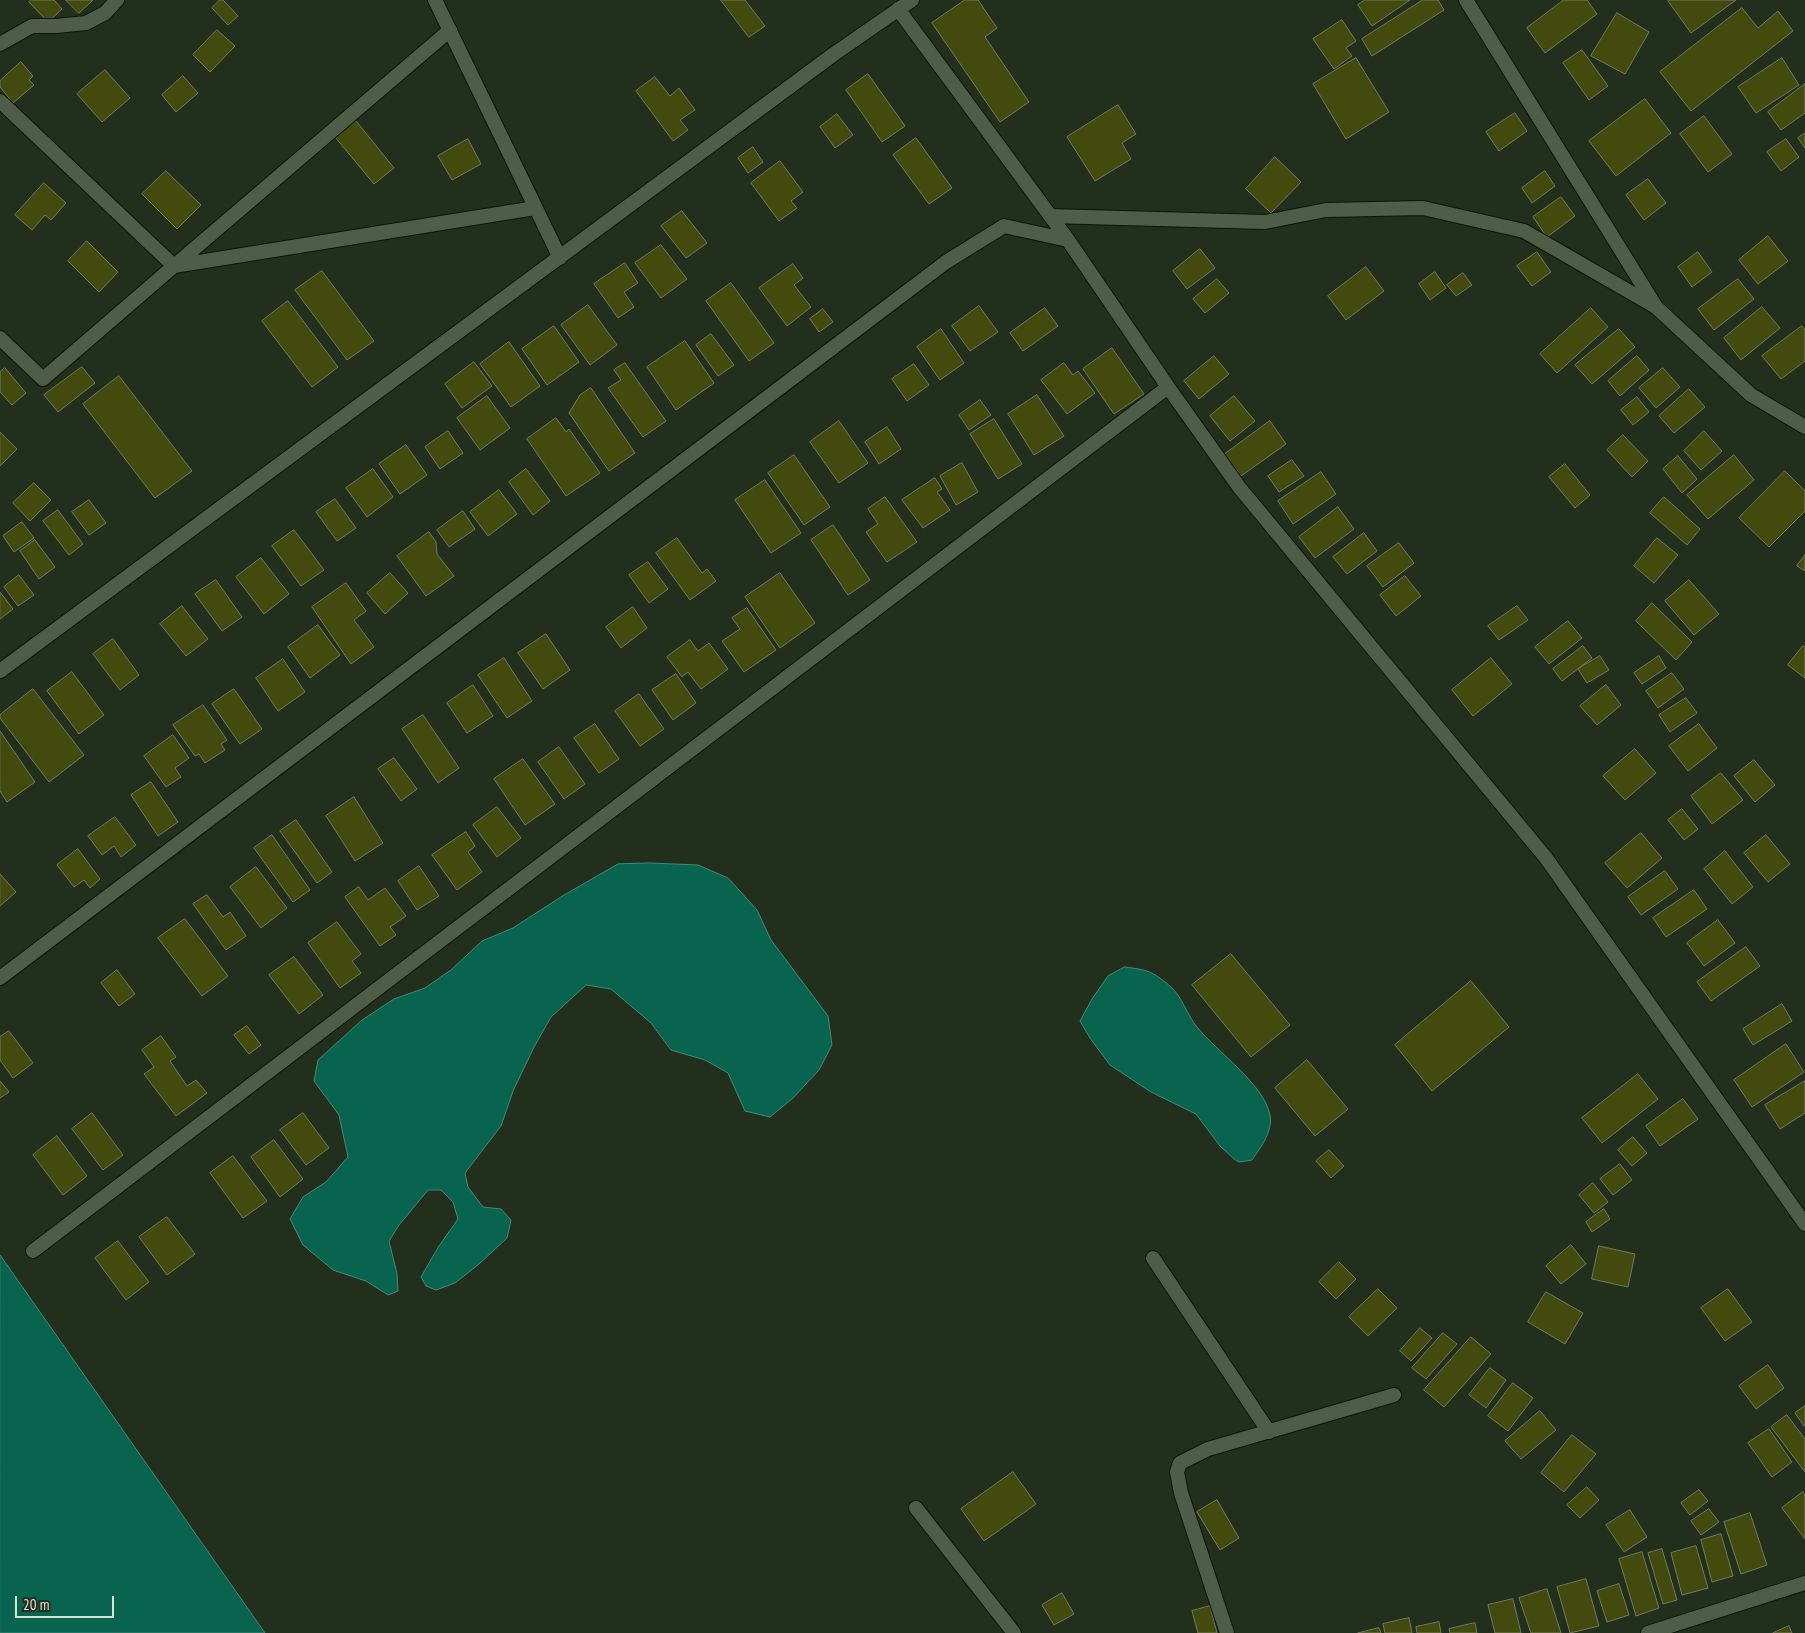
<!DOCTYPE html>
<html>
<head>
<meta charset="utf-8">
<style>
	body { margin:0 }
	#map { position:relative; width:1805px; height:1633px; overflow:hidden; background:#222f1c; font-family:"PT Sans Narrow",sans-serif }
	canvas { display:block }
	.scale { position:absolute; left:15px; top:1596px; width:99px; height:22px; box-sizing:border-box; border:2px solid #dae2d6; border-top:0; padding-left:6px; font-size:15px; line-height:18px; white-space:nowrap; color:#dae2d6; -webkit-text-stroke:4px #222f1c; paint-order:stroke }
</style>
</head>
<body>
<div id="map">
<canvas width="1805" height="1633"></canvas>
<div class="scale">20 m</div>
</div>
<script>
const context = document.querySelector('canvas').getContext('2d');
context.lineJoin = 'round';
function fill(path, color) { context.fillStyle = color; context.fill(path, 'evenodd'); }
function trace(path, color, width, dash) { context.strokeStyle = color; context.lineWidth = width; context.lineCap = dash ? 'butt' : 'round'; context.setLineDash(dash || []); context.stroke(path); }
const water = new Path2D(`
	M650,863L698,865L728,878L757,910L771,940L828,1016L832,1045L819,1070L793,1098L770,1117L745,1111L728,1073L705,1060L671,1050L651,1023L611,989L586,985L551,1017L534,1047L513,1091L501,1126L465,1173L468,1187L483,1207L501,1209L511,1220L507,1238L479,1264L455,1283L436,1290L426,1286L421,1277L439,1246L458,1219L453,1202L441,1190H428L399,1225L389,1241L397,1274L398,1291L388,1295L366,1281L333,1270L303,1245L290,1219L303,1197L326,1182L348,1157L339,1115L314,1081L318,1060L362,1020L394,999L425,988L451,970L482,941L513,928L564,895L618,864Z
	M1125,967C1148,970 1152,971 1170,986C1182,996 1187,1015 1197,1027C1217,1052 1264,1084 1270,1115C1273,1131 1261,1147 1252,1160L1239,1162L1234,1159L1220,1146L1196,1114L1151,1092L1110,1065L1090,1038L1080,1021L1092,999L1108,976Z
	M0,1255L265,1633H0Z`);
fill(water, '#08634f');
trace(water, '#478978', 1);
const building = new Path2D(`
	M31,0H54L62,9L48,22L29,2Z
	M66,0H93L79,13Z
	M220,0H223L238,16L228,25L212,8Z
	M721,0H745L765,26L749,37Z
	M965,0H978L997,28L985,37L1029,102L1000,122L932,23Z
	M1365,0H1410L1372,26L1358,5Z
	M1423,0H1438L1444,10L1372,56L1362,39Z
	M1564,0H1587L1597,14L1545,53L1527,28Z
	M1669,0H1736L1691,33L1668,1Z
	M1742,8L1758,28L1778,11L1793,31L1691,111L1660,72Z
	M1617,13L1649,32L1625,74L1591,56Z
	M1342,20L1356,41L1346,48L1352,56L1334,69L1313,39Z
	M217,30L235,46L210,72L193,55Z
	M1582,50L1608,86L1589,100L1563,63Z
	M1356,58L1389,112L1346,139L1313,84Z
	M1782,58L1799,85L1756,113L1738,87Z
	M21,62L33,76L29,80L34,85L13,103L0,87V81Z
	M105,70L130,98L102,122L77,94Z
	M868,74L905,126L882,142L846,90Z
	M183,76L198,93L176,112L162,95Z
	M655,77L670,96L679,88L695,110L680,120L688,130L673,141L636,91Z
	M1805,84V113L1781,130L1768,112Z
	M1645,99L1671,133L1616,176L1589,141Z
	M1118,105L1136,134L1122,143L1131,159L1095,181L1067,137Z
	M1515,113L1527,131L1499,151L1486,132Z
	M837,114L853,135L835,148L820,127Z
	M1704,116L1732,154L1708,172L1680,134Z
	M356,121L394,168L374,184L335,137Z
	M1805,133V148L1798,138Z
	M916,138L952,188L929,204L893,155Z
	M468,139L481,164L452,180L438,156Z
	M1786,139L1799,157L1781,171L1767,152Z
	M753,147L763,162L748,173L738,158Z
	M1275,157L1301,182L1271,213L1246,189Z
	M780,161L803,192L791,201L797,208L779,221L751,183Z
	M166,171L201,205L177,229L142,194Z
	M1545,171L1555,186L1532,203L1522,188Z
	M1648,179L1666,203L1644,220L1626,195Z
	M44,183L66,203L51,220L45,215L32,230L15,215Z
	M1561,197L1575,216L1547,237L1533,217Z
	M682,211L707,243L686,258L661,226Z
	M1768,236L1788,261L1758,284L1739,260Z
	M87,241L118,272L99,292L68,261Z
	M661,245L687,279L661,298L635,263Z
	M1200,249L1215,268L1187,289L1173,271Z
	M1537,252L1551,272L1532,286L1517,266Z
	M1698,252L1712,272L1692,287L1678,267Z
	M625,263L638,283L624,292L634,307L618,318L594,284Z
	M793,264L803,278L794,285L811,307L787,326L759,288Z
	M1366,267L1384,291L1346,320L1328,296Z
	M322,271L374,341L347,360L295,290Z
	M1435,272L1446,288L1430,300L1419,284Z
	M1463,273L1472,285L1456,296L1447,285Z
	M1217,279L1229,293L1205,313L1193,299Z
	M1738,279L1754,299L1714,330L1698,309Z
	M731,283L774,343L749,361L706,301Z
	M288,301L338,367L312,387L262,321Z
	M588,305L617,345L590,365L561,325Z
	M979,306L998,332L970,351L952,326Z
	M1762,307L1780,328L1741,360L1724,338Z
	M1045,308L1058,326L1023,351L1010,333Z
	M1591,308L1608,327L1557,373L1540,354Z
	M823,309L833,322L819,332L810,319Z
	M554,326L579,362L547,385L522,349Z
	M1802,326L1805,330V361L1781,379L1762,356Z
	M941,329L964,363L940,380L917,347Z
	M1619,329L1635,347L1592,384L1575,365Z
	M711,334L734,365L718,376L696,345Z
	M685,341L714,383L676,410L647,367Z
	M509,342L540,386L511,407L480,364Z
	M1112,348L1144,394L1114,414L1083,369Z
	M1214,356L1229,374L1199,399L1184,381Z
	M1637,356L1649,370L1620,396L1608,381Z
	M474,362L492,386L462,408L445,384Z
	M625,363L666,421L643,437L608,388L621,380L614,370Z
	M1064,363L1073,375L1078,371L1095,393L1067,414L1041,380Z
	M914,364L929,385L907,401L892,379Z
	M82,367L95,383L58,412L44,395Z
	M5,368L26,393L12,405L0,392V372Z
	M1663,368L1680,387L1656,408L1639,388Z
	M119,376L192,471L155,498L83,404Z
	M591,388L635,453L609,471L569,413L580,395Z
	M1689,389L1705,407L1674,433L1659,416Z
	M1037,395L1064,436L1034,455L1008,414Z
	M487,396L510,428L480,450L457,418Z
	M1234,396L1255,421L1230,441L1210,416Z
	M1637,397L1649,412L1633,425L1621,410Z
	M980,400L991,415L969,430L959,415Z
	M556,418L566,432L569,429L600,473L566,496L527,439Z
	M994,419L1022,464L998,479L970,434Z
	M839,421L868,463L839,483L810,442Z
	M1270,421L1286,444L1241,476L1225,454Z
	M887,427L901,449L879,464L865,442Z
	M448,431L463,453L440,469L425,447Z
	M1704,431L1722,451L1701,470L1684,451Z
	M0,432L17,449L0,466Z
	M1623,435L1648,461L1632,477L1607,450Z
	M406,445L427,475L400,494L379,464Z
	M794,455L830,507L804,525L768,473Z
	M1734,455L1754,480L1708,519L1687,495Z
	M1678,456L1697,479L1682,493L1663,469Z
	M1292,460L1304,476L1279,492L1268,476Z
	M962,463L978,492L956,505L940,476Z
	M1565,464L1590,495L1575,508L1549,477Z
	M373,469L393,497L367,517L346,488Z
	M526,469L550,501L533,515L509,482Z
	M1785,471L1805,491V511L1769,547L1739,518Z
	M1321,472L1336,494L1293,524L1278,501Z
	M935,478L942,489L937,492L950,510L923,528L902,500Z
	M765,480L801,533L771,553L735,500Z
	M34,483L51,500L30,521L13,503Z
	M499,490L517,514L488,536L470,512Z
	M885,497L917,542L887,562L866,532L878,524L868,509Z
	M1664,497L1700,529L1687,545L1650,513Z
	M335,499L356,528L337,541L316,512Z
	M89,500L106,523L89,535L72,512Z
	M1338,507L1354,529L1315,558L1299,537Z
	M58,510L83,544L69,555L43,521Z
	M463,511L475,529L449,547L437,530Z
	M22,522L34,538L14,552L3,536Z
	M833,525L870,580L848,595L811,540Z
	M294,530L324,570L301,586L272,546Z
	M429,532L436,542L437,554L454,576L426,596L397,556Z
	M1364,533L1377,551L1347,574L1333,557Z
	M677,538L702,573L707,569L716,581L690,600L656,553Z
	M1657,538L1678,555L1654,583L1634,566Z
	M35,540L55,567L39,579L20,551Z
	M1399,543L1414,563L1383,587L1367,566Z
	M1805,555V571L1797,566Z
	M261,558L289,594L264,614L236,577Z
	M648,562L668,589L649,603L629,575Z
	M390,573L408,593L385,614L367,593Z
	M780,573L815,623L780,648L745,597Z
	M19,575L34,595L18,606L4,587Z
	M1405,576L1421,596L1396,616L1380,595Z
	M216,580L242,617L222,631L195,594Z
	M1689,580L1719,614L1694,635L1665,601Z
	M346,583L366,611L354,620L374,647L351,664L312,607Z
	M0,592L13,609L0,619Z
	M1652,603L1692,642L1676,660L1636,621Z
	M182,606L208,639L186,656L160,624Z
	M1517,606L1528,620L1499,640L1488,626Z
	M633,607L647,628L621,648L606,627Z
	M747,608L776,650L744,672L722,641L740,629L732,618Z
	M1568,621L1582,638L1549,664L1535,647Z
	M318,625L340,655L310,678L288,647Z
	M546,634L570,670L543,689L518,653Z
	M113,639L139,675L120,690L93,654Z
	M690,640L698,651L709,643L728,669L701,689L688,672L682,677L667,657Z
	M1583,646L1592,658L1562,681L1553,669Z
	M1803,646L1805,647V678L1788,665Z
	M1600,656L1609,670L1587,683L1578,669Z
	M1659,656L1666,668L1642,684L1634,673Z
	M504,658L532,701L507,718L478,675Z
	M1491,658L1512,684L1473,716L1452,690Z
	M283,659L305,692L278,711L256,678Z
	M72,672L104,715L79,734L47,691Z
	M1672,673L1684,689L1658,708L1646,691Z
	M676,674L696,703L673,720L652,690Z
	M473,685L493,716L467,733L447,703Z
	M1606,685L1621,705L1597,725L1580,706Z
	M33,689L84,755L49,782L0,718V715Z
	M234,689L262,729L240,744L212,704Z
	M639,694L664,729L640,746L615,711Z
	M1686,698L1697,713L1670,732L1659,715Z
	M203,705L227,740L221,744L225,750L205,763L199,754L195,756L173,725Z
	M423,715L459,768L438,783L402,729Z
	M595,724L619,759L599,773L574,738Z
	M1699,724L1717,748L1688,771L1669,746Z
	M0,731L35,782L7,802L0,791Z
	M173,735L189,758L175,768L181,777L166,787L144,756Z
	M559,747L585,784L564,799L538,762Z
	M1635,749L1656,773L1625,800L1603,776Z
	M394,758L417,789L401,801L378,769Z
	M523,759L555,804L525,825L494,779Z
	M1754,760L1775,785L1755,802L1734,776Z
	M1721,773L1743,800L1712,824L1691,796Z
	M151,782L178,822L158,836L131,795Z
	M354,797L383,843L355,861L326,816Z
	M497,807L521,838L497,857L473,825Z
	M1682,809L1698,829L1684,840L1668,820Z
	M115,817L136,845L121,857L114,846L102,855L88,836Z
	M296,820L332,872L317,883L280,831Z
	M466,832L475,846L468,852L482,872L457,890L432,855Z
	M1641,833L1662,858L1627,888L1605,863Z
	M272,835L310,890L293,902L254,848Z
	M1766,835L1790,864L1768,882L1744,853Z
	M78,849L100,879L90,888L84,880L74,887L57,865Z
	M1725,851L1753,887L1732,904L1704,869Z
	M419,866L439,896L417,910L398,881Z
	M256,867L287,908L261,928L230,887Z
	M1665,871L1678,889L1641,915L1628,897Z
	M0,874L16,892L0,906Z
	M359,887L368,900L385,888L406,916L390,927L396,935L380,946L345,897Z
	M1694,890L1707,909L1666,937L1653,918Z
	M207,895L223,917L230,912L246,936L226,950L193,904Z
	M185,919L228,976L202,996L158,938Z
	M1718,920L1735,943L1704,966L1687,943Z
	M337,922L361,954L352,961L361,973L340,988L308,943Z
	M1746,947L1760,966L1711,1001L1697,982Z
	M1231,954L1290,1025L1251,1057L1192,985Z
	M294,957L323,995L299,1014L269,975Z
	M117,970L135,994L119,1006L101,983Z
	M1471,981L1509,1027L1432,1091L1395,1045Z
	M1782,1004L1792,1021L1753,1045L1743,1029Z
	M247,1026L261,1045L249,1054L234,1035Z
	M9,1031L33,1063L13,1078L0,1060V1037Z
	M161,1036L176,1057L170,1061L187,1086L196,1080L207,1093L176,1116L144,1074L154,1067L142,1050Z
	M1786,1044L1804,1072L1752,1107L1734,1080Z
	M1307,1060L1348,1109L1315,1136L1275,1088Z
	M1638,1074L1658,1099L1602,1143L1582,1118Z
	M0,1081L9,1092L0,1098Z
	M1805,1081V1113L1780,1129L1765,1105Z
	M1683,1099L1698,1119L1660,1146L1646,1126Z
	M92,1113L123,1155L103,1170L72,1129Z
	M303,1113L329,1148L306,1165L280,1130Z
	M57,1136L87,1176L63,1195L33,1155Z
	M1633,1137L1647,1153L1632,1166L1618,1150Z
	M274,1140L303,1179L280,1197L251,1157Z
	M1329,1150L1344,1166L1331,1178L1316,1161Z
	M233,1156L267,1201L243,1218L210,1173Z
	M1620,1164L1632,1180L1613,1195L1600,1179Z
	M1593,1183L1608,1202L1594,1213L1579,1195Z
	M1604,1209L1610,1219L1592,1232L1586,1222Z
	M167,1217L195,1254L167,1275L139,1237Z
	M118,1241L149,1282L126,1300L95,1258Z
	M1571,1245L1586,1264L1561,1284L1546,1266Z
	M1599,1246L1635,1254L1628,1287L1592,1279Z
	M1339,1262L1356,1279L1336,1299L1319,1282Z
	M1378,1289L1397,1308L1368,1336L1349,1317Z
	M1728,1289L1752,1322L1725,1341L1701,1308Z
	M1546,1292L1583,1313L1565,1344L1528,1322Z
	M1420,1328L1432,1338L1411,1361L1400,1351Z
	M1443,1333L1457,1344L1426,1379L1412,1368Z
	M1471,1337L1491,1354L1444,1407L1424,1390Z
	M1768,1365L1784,1388L1756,1409L1739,1386Z
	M1490,1368L1506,1380L1486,1408L1469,1395Z
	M1513,1383L1533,1398L1508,1431L1488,1416Z
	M1805,1406V1425L1804,1426L1795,1413Z
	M1540,1411L1556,1430L1521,1459L1505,1441Z
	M1787,1415L1805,1439V1472L1771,1427Z
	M1769,1429L1792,1462L1772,1477L1748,1443Z
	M1572,1435L1596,1454L1564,1492L1541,1473Z
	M1013,1472L1036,1504L984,1541L961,1509Z
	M1587,1487L1599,1500L1580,1518L1567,1505Z
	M1699,1490L1708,1501L1690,1515L1681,1503Z
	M1803,1492L1805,1496V1539L1782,1508Z
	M1217,1500L1239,1538L1220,1550L1197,1512Z
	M1709,1509L1719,1522L1701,1535L1691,1521Z
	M1630,1510L1647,1537L1624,1552L1606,1525Z
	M1750,1513L1767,1565L1741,1574L1724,1522Z
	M1721,1534L1733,1576L1712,1582L1701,1540Z
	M1696,1546L1708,1588L1682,1595L1671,1553Z
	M1662,1549L1677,1600L1663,1604L1648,1553Z
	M1642,1552L1659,1608L1636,1616L1619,1559Z
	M1586,1579L1599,1626L1570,1633L1557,1587Z
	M1619,1584L1629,1615L1607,1622L1597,1591Z
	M1547,1589L1561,1633H1531L1519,1598Z
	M1062,1593L1074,1614L1054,1625L1042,1605Z
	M1513,1599L1521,1633H1495L1488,1605Z
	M1210,1606L1217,1633H1198L1192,1611Z
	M1409,1618L1412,1633H1385L1383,1624Z
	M1439,1622L1441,1633H1417L1416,1627Z
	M1475,1623L1477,1633H1450L1449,1629Z
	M1789,1626L1792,1633H1773Z
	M1379,1628L1381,1633H1358Z`);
fill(building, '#424b0d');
trace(building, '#747a60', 1);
const service = new Path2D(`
	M1050,216L1265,222L1326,210L1423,208L1524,231L1656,307`);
const minor = new Path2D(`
	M435,0L560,258
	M1466,0L1656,307L1751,395L1805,427
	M898,9L1068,240L1168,387L1239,487L1546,858L1805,1224
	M0,44L32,26H56L86,23L105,13L117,0
	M0,101L174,266L450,30
	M0,338L43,379L174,266L535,208
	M0,671L834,54L912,0
	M0,978L946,262L1004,226L1068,240
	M33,1251L1168,387
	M1153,1258L1269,1432
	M916,1508L1014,1633
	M1227,1633L1181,1493L1177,1472L1180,1463L1208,1449L1394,1395
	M1648,1633L1805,1583`);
trace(service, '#0b1706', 16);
trace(minor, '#0b1706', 16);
trace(service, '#4f5d48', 14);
trace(minor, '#4f5d48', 14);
</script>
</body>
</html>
